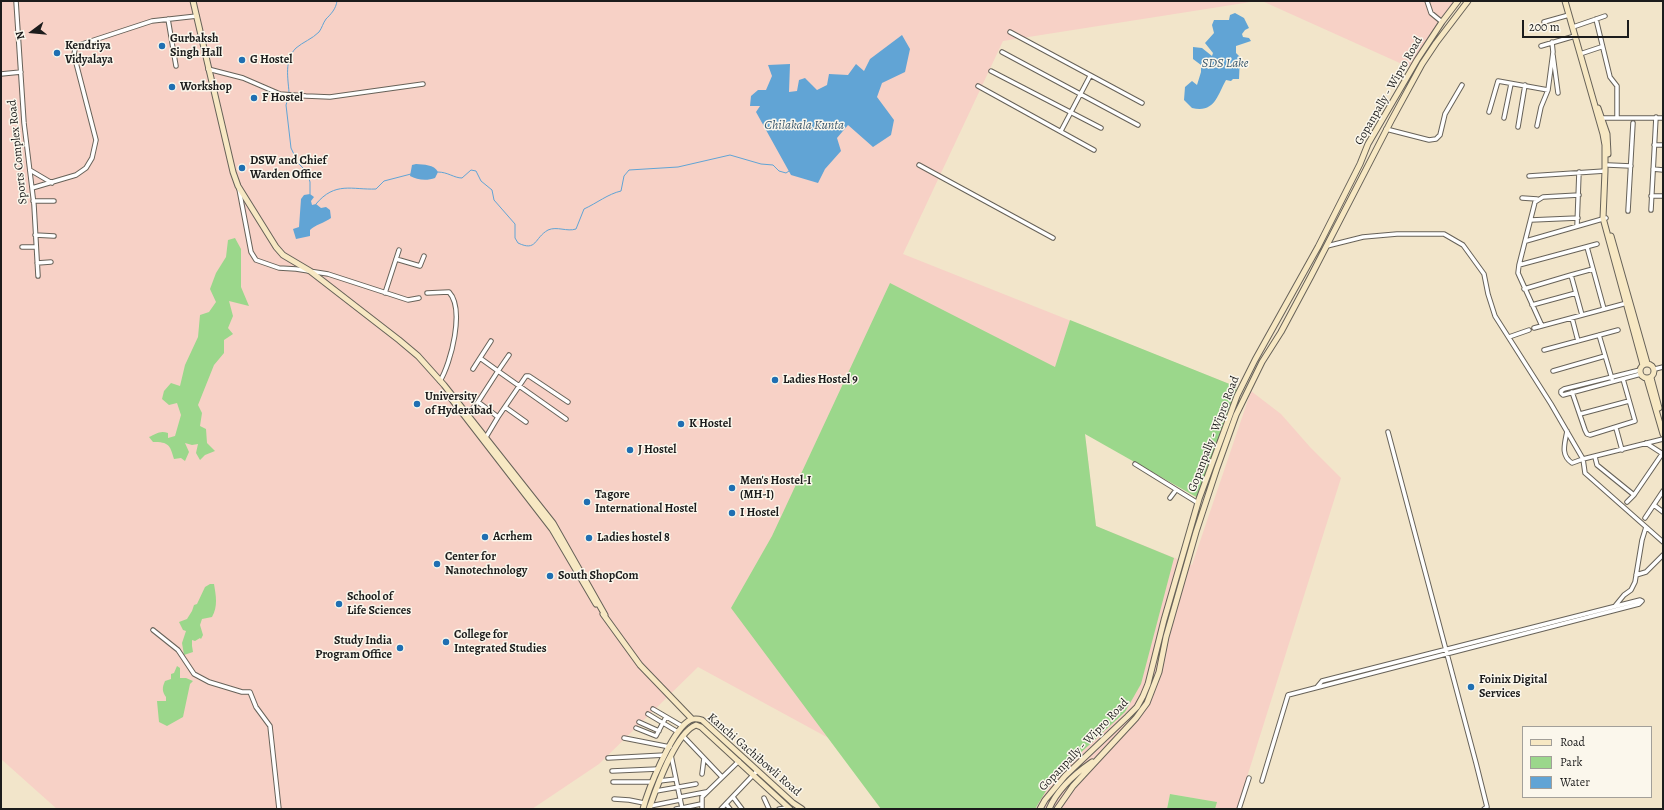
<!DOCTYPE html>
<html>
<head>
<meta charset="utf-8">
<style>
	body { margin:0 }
	#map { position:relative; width:1664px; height:810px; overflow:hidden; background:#f2e5ca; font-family:Alegreya,serif }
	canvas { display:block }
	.frame { position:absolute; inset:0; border:2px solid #1c1c1c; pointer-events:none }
	.legend { position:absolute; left:1522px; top:726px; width:130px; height:72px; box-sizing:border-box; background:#fbf7ec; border:1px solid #a29f99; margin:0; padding:5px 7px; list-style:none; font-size:12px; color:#1c1c1c }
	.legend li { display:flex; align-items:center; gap:8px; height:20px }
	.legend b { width:20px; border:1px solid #a29f99 }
	.north { position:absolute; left:12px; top:12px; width:40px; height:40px; -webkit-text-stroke:3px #fbf7ec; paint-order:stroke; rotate:254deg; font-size:11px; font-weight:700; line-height:16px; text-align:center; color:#1c1c1c }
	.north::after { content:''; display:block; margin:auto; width:14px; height:18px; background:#1c1c1c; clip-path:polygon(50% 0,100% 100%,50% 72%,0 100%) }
	.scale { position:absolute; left:1522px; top:20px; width:107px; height:18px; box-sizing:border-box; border:2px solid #1c1c1c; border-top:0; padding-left:5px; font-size:12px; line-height:14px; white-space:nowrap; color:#1c1c1c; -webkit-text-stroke:3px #fbf7ec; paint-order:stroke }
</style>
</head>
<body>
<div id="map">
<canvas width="1664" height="810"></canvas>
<div class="frame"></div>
<ul class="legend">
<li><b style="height:5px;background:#f7e8c3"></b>Road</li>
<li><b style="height:11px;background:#9bd78b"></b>Park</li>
<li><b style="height:11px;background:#61a4d5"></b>Water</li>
</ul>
<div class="north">N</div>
<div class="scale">200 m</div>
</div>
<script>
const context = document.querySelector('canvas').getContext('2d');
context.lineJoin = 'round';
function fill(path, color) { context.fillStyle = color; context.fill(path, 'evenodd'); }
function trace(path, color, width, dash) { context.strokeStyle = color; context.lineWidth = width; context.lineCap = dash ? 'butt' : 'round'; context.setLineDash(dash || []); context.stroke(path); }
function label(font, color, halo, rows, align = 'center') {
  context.font = font + ' Alegreya,serif'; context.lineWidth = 3; context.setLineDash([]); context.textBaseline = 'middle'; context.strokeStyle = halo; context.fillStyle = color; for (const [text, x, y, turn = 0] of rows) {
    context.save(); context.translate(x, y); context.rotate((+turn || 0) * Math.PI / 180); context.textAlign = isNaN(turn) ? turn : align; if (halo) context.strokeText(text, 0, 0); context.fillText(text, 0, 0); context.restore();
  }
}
fill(new Path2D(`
	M1,1H1257L1003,41L903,254L1237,387L1085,434L1096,526L1192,565L1251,391L1281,414L1310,447L1341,478L1237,809H1215L1216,802L1170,794L1167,809H959L698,667L599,764L532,809H57L1,759Z
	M1262,1H1460L1413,69Z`), '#f7d1c6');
fill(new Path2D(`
	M235,238L241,249V287L249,306L229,301L233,316L228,328L233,334L224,340V353L214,365L198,405L202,413L200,426L206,429L207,443L215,451L205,455L200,460L196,453L198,444L192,445L185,443L189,452L185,461L181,458L174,459C170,445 169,442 153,442L149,437C156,434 160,430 168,433V438L175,436L181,415L177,403L169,405L162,399L164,391L171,383L180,386L185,365L198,337L200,315L209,312L216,302L210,289L216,273L226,257L228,240Z
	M890,283L1055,367L1070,320L1237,387L1198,498L1085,434L1096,526L1174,558L1141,684L1125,712L1063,769L1046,791L1035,809H881L731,608L772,536Z
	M210,584H214C216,596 218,606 212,617L202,619L200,625L203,635L201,639L200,638L195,641L192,640V646L193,652L184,655L182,643L186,631L183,630L179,622L187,619L192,611L194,605L197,604L205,587Z
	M177,666L180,668V678H186L193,681L190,684L183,717L167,726L159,722L157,701H166V697C162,691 162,688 165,681L171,679V674L174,673Z
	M1170,794L1217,802L1215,809H1167Z`), '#9bd78b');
fill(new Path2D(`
	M1235,13L1244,18L1249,28L1245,30L1242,34L1243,37L1249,38L1251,41L1236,46V53L1240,57L1239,79H1233L1231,81L1226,80C1217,96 1215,113 1192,108L1184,100L1185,87L1192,81L1197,85L1201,72V65L1193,59V47L1202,48L1212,56L1213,53L1205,43L1214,33L1212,25L1214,20H1229L1230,15Z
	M902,35L910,49L905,72L882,83L877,97L894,120L891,135L873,147L848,125L837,138L841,151L825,169L818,183L791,175L756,112L760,106H750L751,96L758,90H766L772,76L768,65L790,64L789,92L797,91L799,80L805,78L817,90L827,85L829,74L848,75L856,64L864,71L870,59Z
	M416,164C424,165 434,164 438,172L435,178C427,181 417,180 410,176L412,165Z
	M310,194L314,197L311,201L312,205L316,204L321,208L326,207L330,210L331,218C324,223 315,225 310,230V236L296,239L293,229L299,227L301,199L304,195Z`), '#61a4d5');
trace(new Path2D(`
	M289,92C288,78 284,60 296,48C303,42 312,39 319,32C322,28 323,23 326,19C331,14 336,9 337,1
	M289,96L286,105L291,148L298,163L307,172L310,182V194
	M438,172C448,172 454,178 462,178L471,170L476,171L481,181L492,190L494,200L515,224V238L518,243C537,252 534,238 548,230C557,226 567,232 576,229L584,209C597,203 608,194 621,191L624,176L629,170L678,167L730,155L761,164L773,165L779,171L786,173L789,171
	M316,204C335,181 352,190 376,189L384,181L411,174`), '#61a4d5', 1);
const street = new Path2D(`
	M16,1L24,123L34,205L38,276
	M1427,1L1431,13L1442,22
	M168,19L176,66
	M1596,19L1610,77L1617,86V117
	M1544,22L1569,15
	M1573,27L1605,16
	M1010,32L1142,103
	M1541,46L1575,36
	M1002,52L1138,125
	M1580,54L1601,47
	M1553,55L1558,93
	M208,69L243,78L280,94L306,96L330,97L423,84
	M991,71L1101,128
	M1,74L21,72
	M978,86L1094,150
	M1489,112L1498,81L1548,90
	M1504,118L1511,84
	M1602,118H1663
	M1537,126L1541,107L1548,90L1553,52L1552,42
	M1518,127L1525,85
	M1386,129L1429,140L1436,139L1440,135L1445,114L1462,85
	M1061,131L1090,76
	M1654,145H1663
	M919,165L1053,238
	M1608,165L1631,166
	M1653,169L1663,170
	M30,170L52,183
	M1529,176L1605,171
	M32,188L76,175L86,168L92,158L96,140L74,55L75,49L79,45L152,21L197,16
	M239,189L251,252L256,260L279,268L296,269L328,274L408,300L419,298
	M1651,196H1663
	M1522,198L1537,199
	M33,201H54
	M1651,210L1656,117
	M1628,211L1633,123
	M1531,220L1578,218
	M1577,226L1579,172
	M35,235L54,236
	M1526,241L1606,218
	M1327,246L1363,237L1397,234H1444L1463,245L1484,274L1488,294L1495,316L1551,404L1583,459L1663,439
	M22,247H36
	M1587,247L1604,309
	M396,259L420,266L424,256
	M37,263L51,262
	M1519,265L1535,202L1543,197L1579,195
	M1524,289L1571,275
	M385,293L399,250
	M427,293L449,292C465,309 451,363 440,381
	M1532,305L1576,293
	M1582,315L1571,275L1593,269
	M1572,318L1578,341
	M1542,326L1518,273L1519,265L1597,244
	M1534,328L1627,303
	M1599,335L1612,379
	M1509,337L1529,330
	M1544,350L1618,330
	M480,358L491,341
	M473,369L480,358L498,371L509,355
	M1655,369L1663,367
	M1640,370L1564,389L1561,391V393L1563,395L1641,374
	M1553,371L1605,356
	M1572,392L1585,430L1587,434L1590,435L1635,421L1623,379
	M478,402L498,417
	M505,407L526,422
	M1580,414L1629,401
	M467,415L478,402L498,371L566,419
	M1616,428L1622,450
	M1567,431C1565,443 1560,455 1572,463L1583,459L1585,473L1663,542
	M1388,432L1476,763L1487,807L1484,809
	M486,437L498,417L526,376H529L568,402
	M1646,443L1663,454
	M1595,457L1597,465L1634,495
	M1135,464L1198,503
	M1170,498L1176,490
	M1627,502L1634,495L1662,454
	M1654,505L1663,512
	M1645,518L1663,491
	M1636,575L1646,572L1663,555
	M1615,606L1624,595L1631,590L1635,582L1642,540L1646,527
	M153,630L178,650L194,674L209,682L242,692H250L256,707L270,726L279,809
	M1317,687L1322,681L1640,600L1642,601
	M653,709L682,726
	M648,714L678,732
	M639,722L659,731
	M636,728L656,736L666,717
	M683,736L722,777
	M624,738L670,747
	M671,755L682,808L676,809
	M608,758L665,755
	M612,771L658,769
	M702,774L704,758
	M659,781L676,779
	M1262,781L1288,695L1639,604L1642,601
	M613,782H652
	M656,791L696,784
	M680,797L706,792
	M733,797L742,809
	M764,798L769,809
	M614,799L629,800L644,803
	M726,804L730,809
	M650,806L680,800
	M682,808L701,804
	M702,809V797L739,761
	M721,809L757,771
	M779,809L788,808
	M1239,809L1249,778`);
const secondary = new Path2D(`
	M193,1L233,172L238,186L276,247L283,255L310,271L399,340L418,356L444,385L553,523L605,615
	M1565,1L1603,134L1605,145V171L1603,218L1643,365
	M1598,108L1607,134L1608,154
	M1611,236L1647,363
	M1640 371a7 7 0 1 1 14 0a7 7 0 1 1-14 0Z
	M1651,378L1659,408
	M1647,379L1663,434
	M450,397L552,529L596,604
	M603,614L640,665L692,719
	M643,809C648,789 671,734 687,722C692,718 696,718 702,720L793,803L802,809
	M649,809C656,789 675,733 696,725L701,727L790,809
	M1040,809L1045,800L1065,776L1127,717L1137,707L1143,696L1148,684L1164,620L1199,499L1237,396L1255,360L1318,247L1360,164L1368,144L1417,60L1442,22L1458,1
	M1049,809C1057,790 1076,773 1092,762
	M1057,809L1073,786L1136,718L1147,703L1159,672L1166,637L1196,532L1217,468L1236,415L1262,362L1281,332L1311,276L1391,121L1422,64L1436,43L1468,1`);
trace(street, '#676259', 5.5);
trace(secondary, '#676259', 7);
trace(street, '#fff', 3.5);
trace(secondary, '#f7e8c3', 5);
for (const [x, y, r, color] of [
	[162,46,4,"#1f6fb2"],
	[57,53,4,"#1f6fb2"],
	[242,60,4,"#1f6fb2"],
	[172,87,4,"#1f6fb2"],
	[254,98,4,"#1f6fb2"],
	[242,168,4,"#1f6fb2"],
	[775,380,4,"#1f6fb2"],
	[417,404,4,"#1f6fb2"],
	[681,424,4,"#1f6fb2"],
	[630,450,4,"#1f6fb2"],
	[732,488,4,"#1f6fb2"],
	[587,502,4,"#1f6fb2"],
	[732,513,4,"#1f6fb2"],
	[485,537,4,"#1f6fb2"],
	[589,538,4,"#1f6fb2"],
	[437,564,4,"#1f6fb2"],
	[550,576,4,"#1f6fb2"],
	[339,604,4,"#1f6fb2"],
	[446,642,4,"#1f6fb2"],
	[400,648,4,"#1f6fb2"],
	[1471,687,4,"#1f6fb2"]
]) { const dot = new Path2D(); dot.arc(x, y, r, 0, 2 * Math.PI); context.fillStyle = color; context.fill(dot); trace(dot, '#fbf7ec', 1.5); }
label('bold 12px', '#1c1c1c', '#fbf7ec', [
	["Gurbaksh",170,39],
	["Singh Hall",170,53],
	["Kendriya",65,46],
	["Vidyalaya",65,60],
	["G Hostel",250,60],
	["Workshop",180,87],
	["F Hostel",262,98],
	["DSW and Chief",250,161],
	["Warden Office",250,175],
	["Ladies Hostel 9",783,380],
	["University",425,397],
	["of Hyderabad",425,411],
	["K Hostel",689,424],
	["J Hostel",638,450],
	["Men's Hostel-I",740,481],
	["(MH-I)",740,495],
	["Tagore",595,495],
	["International Hostel",595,509],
	["I Hostel",740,513],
	["Acrhem",493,537],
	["Ladies hostel 8",597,538],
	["Center for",445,557],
	["Nanotechnology",445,571],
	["South ShopCom",558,576],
	["School of",347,597],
	["Life Sciences",347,611],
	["College for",454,635],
	["Integrated Studies",454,649],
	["Study India",392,641,"right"],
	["Program Office",392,655,"right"],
	["Foinix Digital",1479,680],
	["Services",1479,694]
], 'left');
label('12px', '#1c1c1c', '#fbf7ec', [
	["Gopanpally - Wipro Road",1389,91,-60],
	["Sports Complex Road",18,152,-96],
	["Gopanpally - Wipro Road",1214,434,-69],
	["Gopanpally - Wipro Road",1084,745,-46],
	["Kanchi Gachibowli Road",754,755,41]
]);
label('italic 13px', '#3b596f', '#fbf7ec', [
	["SDS Lake",1225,64],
	["Chilakala Kunta",804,126]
]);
</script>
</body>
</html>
